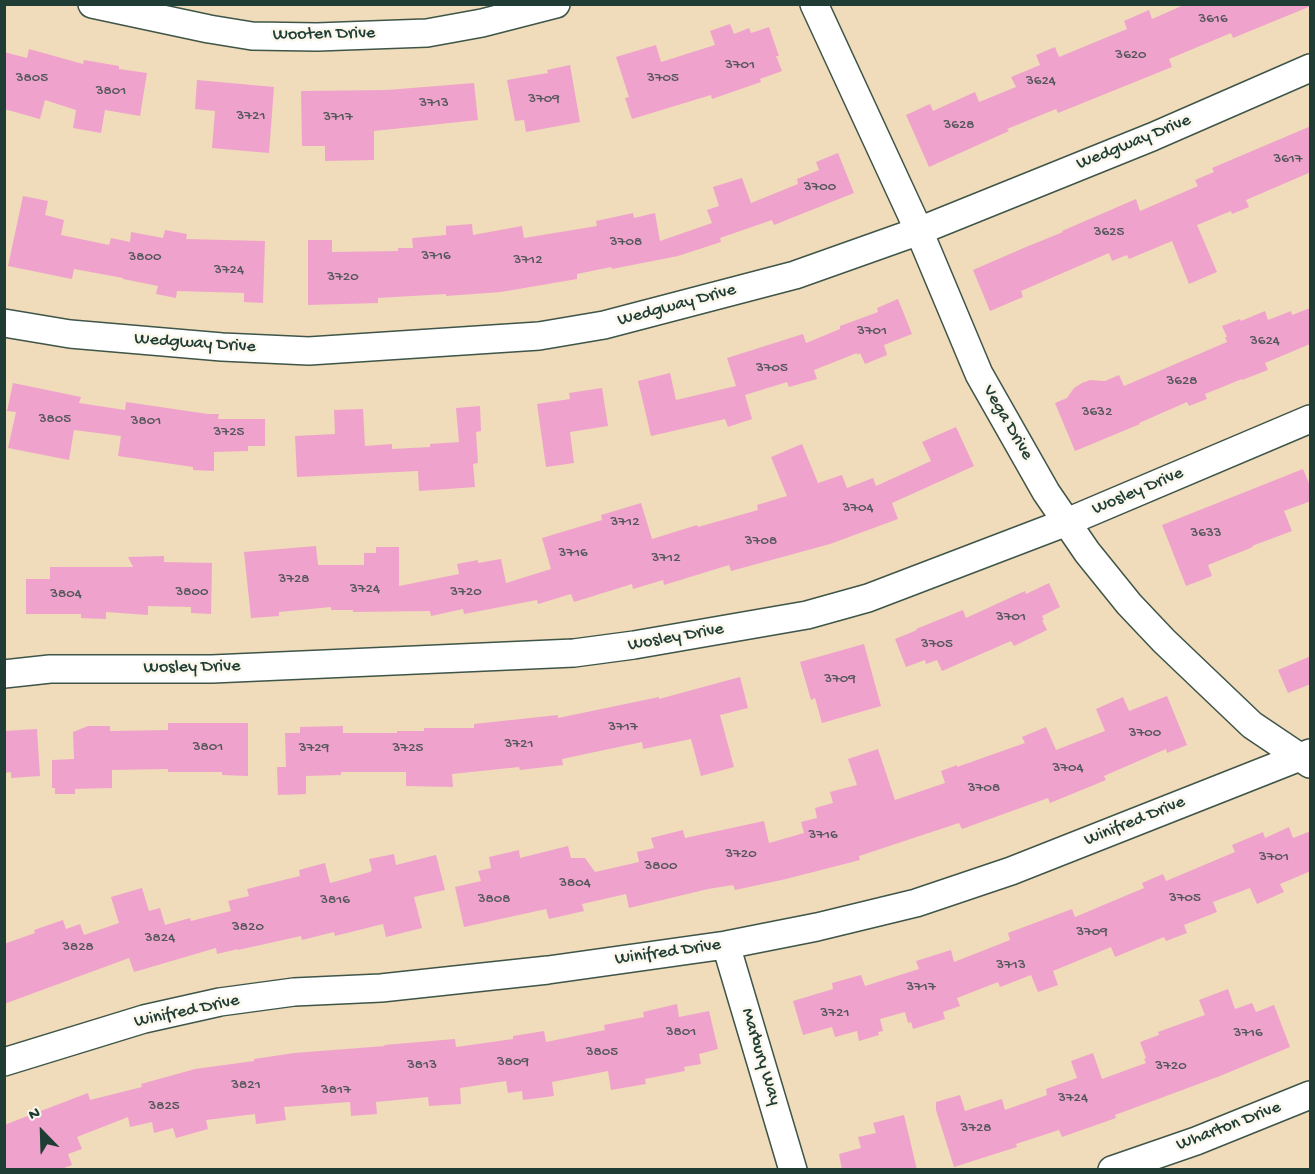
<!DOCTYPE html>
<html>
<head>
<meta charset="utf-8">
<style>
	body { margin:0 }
	#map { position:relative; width:1315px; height:1174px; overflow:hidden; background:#f0dbba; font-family:"Gochi Hand",sans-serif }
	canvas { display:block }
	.frame { position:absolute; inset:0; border:6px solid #1f3d34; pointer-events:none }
	.north { position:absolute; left:12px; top:1102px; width:60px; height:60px; -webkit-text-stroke:4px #fbf7ec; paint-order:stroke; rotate:337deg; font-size:16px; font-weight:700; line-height:24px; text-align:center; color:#1f3d34 }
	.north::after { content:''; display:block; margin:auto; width:21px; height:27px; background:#1f3d34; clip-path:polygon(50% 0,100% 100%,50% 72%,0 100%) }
</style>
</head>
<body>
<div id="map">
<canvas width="1315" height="1174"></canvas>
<div class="frame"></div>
<div class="north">N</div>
</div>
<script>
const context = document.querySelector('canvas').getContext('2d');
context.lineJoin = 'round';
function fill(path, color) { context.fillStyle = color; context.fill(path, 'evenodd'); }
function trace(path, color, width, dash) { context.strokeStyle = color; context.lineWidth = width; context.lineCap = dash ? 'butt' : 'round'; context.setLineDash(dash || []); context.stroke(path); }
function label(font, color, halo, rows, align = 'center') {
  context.font = font + ' "Gochi Hand",sans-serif'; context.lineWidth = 5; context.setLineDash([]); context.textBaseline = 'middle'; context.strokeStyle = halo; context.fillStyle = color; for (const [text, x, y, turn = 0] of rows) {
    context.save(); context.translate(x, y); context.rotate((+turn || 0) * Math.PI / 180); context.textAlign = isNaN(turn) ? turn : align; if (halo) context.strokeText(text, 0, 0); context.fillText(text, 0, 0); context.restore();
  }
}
fill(new Path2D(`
	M1186,4L1311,6L1233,38L1231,33L1169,59L1172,67L1058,113L1056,109L1007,129L1009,131L929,167L906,115L930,104L933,111L975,92L979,102L1016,87L1011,77L1040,65L1036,55L1055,47L1059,57L1127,29L1124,21L1149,10L1152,19Z
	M730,24L734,34L749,28L751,33L769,27L779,56H776L782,71L760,79L761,82L712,99L711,95L632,119L625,98L629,97L616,57L656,45L661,62L715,45L710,31Z
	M29,49L83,64L84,60L119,66V69L147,73L140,116L105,110L101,133L73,128L76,110L45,100L40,119L4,109V52L27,58Z
	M570,65L580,122L526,132L524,120L515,121L507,80L548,73L547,70Z
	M197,80L274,87L269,153L212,148L215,111L195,109Z
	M474,83L478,120L374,131V160L325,161V146H302L301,91L387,90Z
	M1311,126V172L1246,200L1249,207L1232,214L1231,211L1197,225L1217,272L1189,284L1172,241L1129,259L1127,255L1112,261L1109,253L1021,291L1023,297L990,311L973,270L1026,247L1063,232L1062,231L1136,199L1140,211L1198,186L1195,180L1214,172L1212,168Z
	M838,153L854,193L774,225L772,220L720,238L721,242L678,256L612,269L611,267L577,274V279L501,292L446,296V294L378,298V303L308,305V240H332V252L398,251V248H413L412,238L446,235V226L472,224L473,235L522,226L524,238L597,226L596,221L633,213L634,218L655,213L660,241L712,223L707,210L719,206L713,187L742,178L751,203L798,184L797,179L819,170L816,162Z
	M23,196L48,201L45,215L64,220L61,235L109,245L111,238L130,242L131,232L163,238L165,230L187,234L186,239L265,241L263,303L244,302V293L177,291L176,298L156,294L158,286L123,279V278L74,269L72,279L8,266Z
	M898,299L912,334L884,345L887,355L865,364L860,353L857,355V353L814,370L817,379L789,387L787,382L745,395L752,419L728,427L725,419L651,436L638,381L670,373L676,400L736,386L727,358L803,334L806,343L840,329V326L878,312L877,308Z
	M1310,308V344L1265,363L1268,370L1242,380V379L1205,394L1207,399L1189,406L1187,402L1139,423L1140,424L1075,451L1055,403L1067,398L1074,388L1082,383L1090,380L1105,381L1119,375L1124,386L1227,342L1225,337H1227L1222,326L1240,319L1241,321L1265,311L1268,320L1291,311L1292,315Z
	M13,383L81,397L79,403L125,410L126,402L208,414H219L218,419H265V446H248V451L214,452V471L193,470V467L118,456L121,436L74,430L69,460L8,448L16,412L7,411Z
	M602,388L608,426L570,432L574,463L546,467L537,404L570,399L569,393Z
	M480,406L481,431L476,432L478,463L473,464L475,487L419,491L418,471L297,477L295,436L335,434L334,410L363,409L365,446L392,444V449L430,447V444L459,442L456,408Z
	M956,427L974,466L892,503L898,519L830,544L731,571L729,565L664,585L663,580L633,589L632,584L574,602L571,594L538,604L537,600L464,614L463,609L431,616L430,611L353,612V610H331V607L279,612V616L251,618L244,552L316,546L318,565H364V553H376V547H399V586L459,574L457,564L478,560V563L501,559L506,583L551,569L542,538L602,520L601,515L641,503L652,539L697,525L698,527L758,510L757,505L787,496L771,457L802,444L818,483L842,475L847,488L873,478L876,486L931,461L922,442Z
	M1303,469L1311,488V501L1284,511L1292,531L1252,546L1253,547L1208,565L1212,576L1186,586L1162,525Z
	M164,556V562L212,563L211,614L191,613V607L148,606V615L106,612V619L81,618V614H26V579H50V567H133L128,557Z
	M1049,583L1060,607L1042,616L1044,620H1042L1047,630L1014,646L1011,641L942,671L937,660L926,664L925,660L906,667L895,639L917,630L916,629L963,610L966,618L1025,591L1026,594Z
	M864,644L881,706L822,723L815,698L811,700L800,662Z
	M1311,656V684L1288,693L1278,670Z
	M740,677L748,708L720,715L734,767L701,776L691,739L643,749L642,742L562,759L563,765L520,770L519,767L452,774L453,787L406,786V772H341V775L306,776V794L278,795L277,767H286L285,733H300V727L343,726V733H397V731H424V728H474V724L558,715V718L659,697V699Z
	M1167,696L1187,745L1167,753L1166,749L1104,776L1106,780L1050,803L1048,798L962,829L959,823L859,856L860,860L786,879L735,890L733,885L708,889L629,908L626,894L582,904L584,911L549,919L546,909L464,927L455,887L481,881L478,871L491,868L489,857L519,850L520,858L568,846L571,858H585L595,872L639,862L637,852L654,848L651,838L683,830L685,838L764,821L769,843L804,833L801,822L817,818L815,808L833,803L830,792L857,785L848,759L878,749L895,800L945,783L941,771L957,765V767L1025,743L1022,737L1046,727L1056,750L1105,731L1096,709L1123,697L1129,711Z
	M168,723H248V776L222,775V772H168V769L112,770V788L75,789V794H55V788H52V760L74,759L73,732L88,726H110V731L168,730Z
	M37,729L40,776L11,778V772L4,773V731Z
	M1289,827L1293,838L1311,831V871L1280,884L1284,892L1257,904L1250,888L1213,902L1217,912L1184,925L1187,933L1166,941L1164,937L1115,957L1111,947L1053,971L1058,985L1038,992L1031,975L1000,987L998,982L957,998L960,1006L943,1012L945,1019L913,1029L911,1022L908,1023L905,1012L880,1019L883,1031L878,1032L879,1035L859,1041L857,1031L835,1037L832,1027L803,1035L793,1001L833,989L832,983L861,975L865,986L919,969L916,961L951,950L954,962L1010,940L1008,933L1072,909L1075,917L1144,888L1142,883L1163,874L1166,881L1235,852L1232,845L1263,832L1265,838Z
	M394,854L396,865L436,855L445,890L414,897L422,928L386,937L383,924L335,936L334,932L302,940L301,936L238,950V949L217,954L216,948L134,972L129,958L4,1004V944L35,933L34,930L63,920L66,929L80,924L84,935L119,923L111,897L142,888L149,911L160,908L165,925L190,918L191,921L231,911L228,901L249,896L247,889L300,876L299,870L325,863L330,883L370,872L372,870L369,859Z
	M1228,989L1235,1009L1252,1003L1256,1012L1274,1005L1290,1047L1220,1076L1115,1115L1116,1118L1062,1137L1059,1130L1016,1144L1017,1147L954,1167L936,1110V1102L960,1095L965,1111L1002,1099L1005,1110L1047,1095L1046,1089L1077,1078L1071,1061L1093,1053L1102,1079L1146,1063L1144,1059L1146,1058L1140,1042L1159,1035L1158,1032L1205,1015L1199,1000Z
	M677,1004L679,1017L709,1011L718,1049L699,1054L701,1064L684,1067L685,1071L645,1079L646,1084L611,1090L608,1071L552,1082L554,1096L523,1100L522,1091L508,1093L506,1081L460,1088L461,1104L429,1106L428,1097L376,1102L377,1114L351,1116L350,1102L284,1107L286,1120L256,1124L255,1114L206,1120L208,1129L176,1138L173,1128L154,1133L152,1122L130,1127L128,1117L77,1137L82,1149L68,1154L72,1165L59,1170H4V1125L88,1093L90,1100L142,1087L141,1084L195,1069L254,1061V1059L294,1053L385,1046L384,1045L455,1039L456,1047L513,1039V1036L544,1031L546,1042L605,1030L604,1025L644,1017L643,1012Z
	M904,1115L917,1170H842L839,1154L861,1148L858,1137L876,1133L873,1123Z`), '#efa3cc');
const minor = new Path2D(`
	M92,4L209,29L252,36L317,37L427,33L482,23L556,4
	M814,4L919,231L979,374L1046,492L1087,552L1129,604L1164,641L1252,725L1310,764
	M4,323L70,334L222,347L309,351L539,336L604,325L795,275L919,231L1152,137L1310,68
	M4,674L50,669H212L574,653L634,645L807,615L868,598L1067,522L1310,419
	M726,945L793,1170
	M4,1062L144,1019L220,1002L294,992L381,988L548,970L726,945L817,927L916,903L1011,871L1310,753
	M1112,1170L1196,1141L1310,1095`);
trace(minor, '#3e5548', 30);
trace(minor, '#fff', 27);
label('15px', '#53565a', null, [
	["3616",1213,20],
	["3620",1131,56],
	["3701",740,66],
	["3805",32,79],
	["3705",663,79],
	["3624",1041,82],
	["3801",111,92],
	["3709",544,100],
	["3713",434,104],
	["3721",251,117],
	["3717",338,118],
	["3628",959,126],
	["3617",1288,160],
	["3700",820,188],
	["3625",1109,233],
	["3708",626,243],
	["3716",436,257],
	["3800",145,258],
	["3712",528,261],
	["3724",229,271],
	["3720",343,278],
	["3701",872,332],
	["3624",1265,342],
	["3705",772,369],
	["3628",1182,382],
	["3632",1097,413],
	["3805",55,420],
	["3801",146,422],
	["3725",229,433],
	["3704",858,509],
	["3712",625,523],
	["3633",1206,534],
	["3708",761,542],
	["3716",573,554],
	["3712",666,559],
	["3728",294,580],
	["3724",365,590],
	["3800",192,593],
	["3720",466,593],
	["3804",66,595],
	["3701",1011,618],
	["3705",937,645],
	["3709",840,680],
	["3717",623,728],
	["3700",1145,734],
	["3721",519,745],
	["3801",208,748],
	["3729",314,749],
	["3725",408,749],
	["3704",1068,769],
	["3708",984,789],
	["3716",823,836],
	["3720",741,855],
	["3701",1274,858],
	["3800",661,867],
	["3804",575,884],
	["3705",1185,899],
	["3808",494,900],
	["3816",335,901],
	["3820",248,928],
	["3709",1092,933],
	["3824",160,939],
	["3828",78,948],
	["3713",1011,966],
	["3717",921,988],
	["3721",835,1014],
	["3801",681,1033],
	["3716",1248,1034],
	["3805",602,1053],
	["3809",513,1063],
	["3813",422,1066],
	["3720",1171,1067],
	["3821",246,1086],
	["3817",336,1091],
	["3724",1073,1099],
	["3825",164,1107],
	["3728",976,1129]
]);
label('18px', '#1f3d34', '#fbf7ec', [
	["Wooten Drive",324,35,-1],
	["Wedgway Drive",1134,143,-22],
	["Wedgway Drive",677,306,-15],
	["Wedgway Drive",195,344,4],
	["Vega Drive",1007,423,60],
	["Wosley Drive",1138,492,-23],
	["Wosley Drive",676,638,-10],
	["Wosley Drive",192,668,-1],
	["Winifred Drive",1135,822,-22],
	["Winifred Drive",668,953,-8],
	["Winifred Drive",187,1012,-12],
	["Marbury Way",760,1057,73],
	["Wharton Drive",1229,1127,-21]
]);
</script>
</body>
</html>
